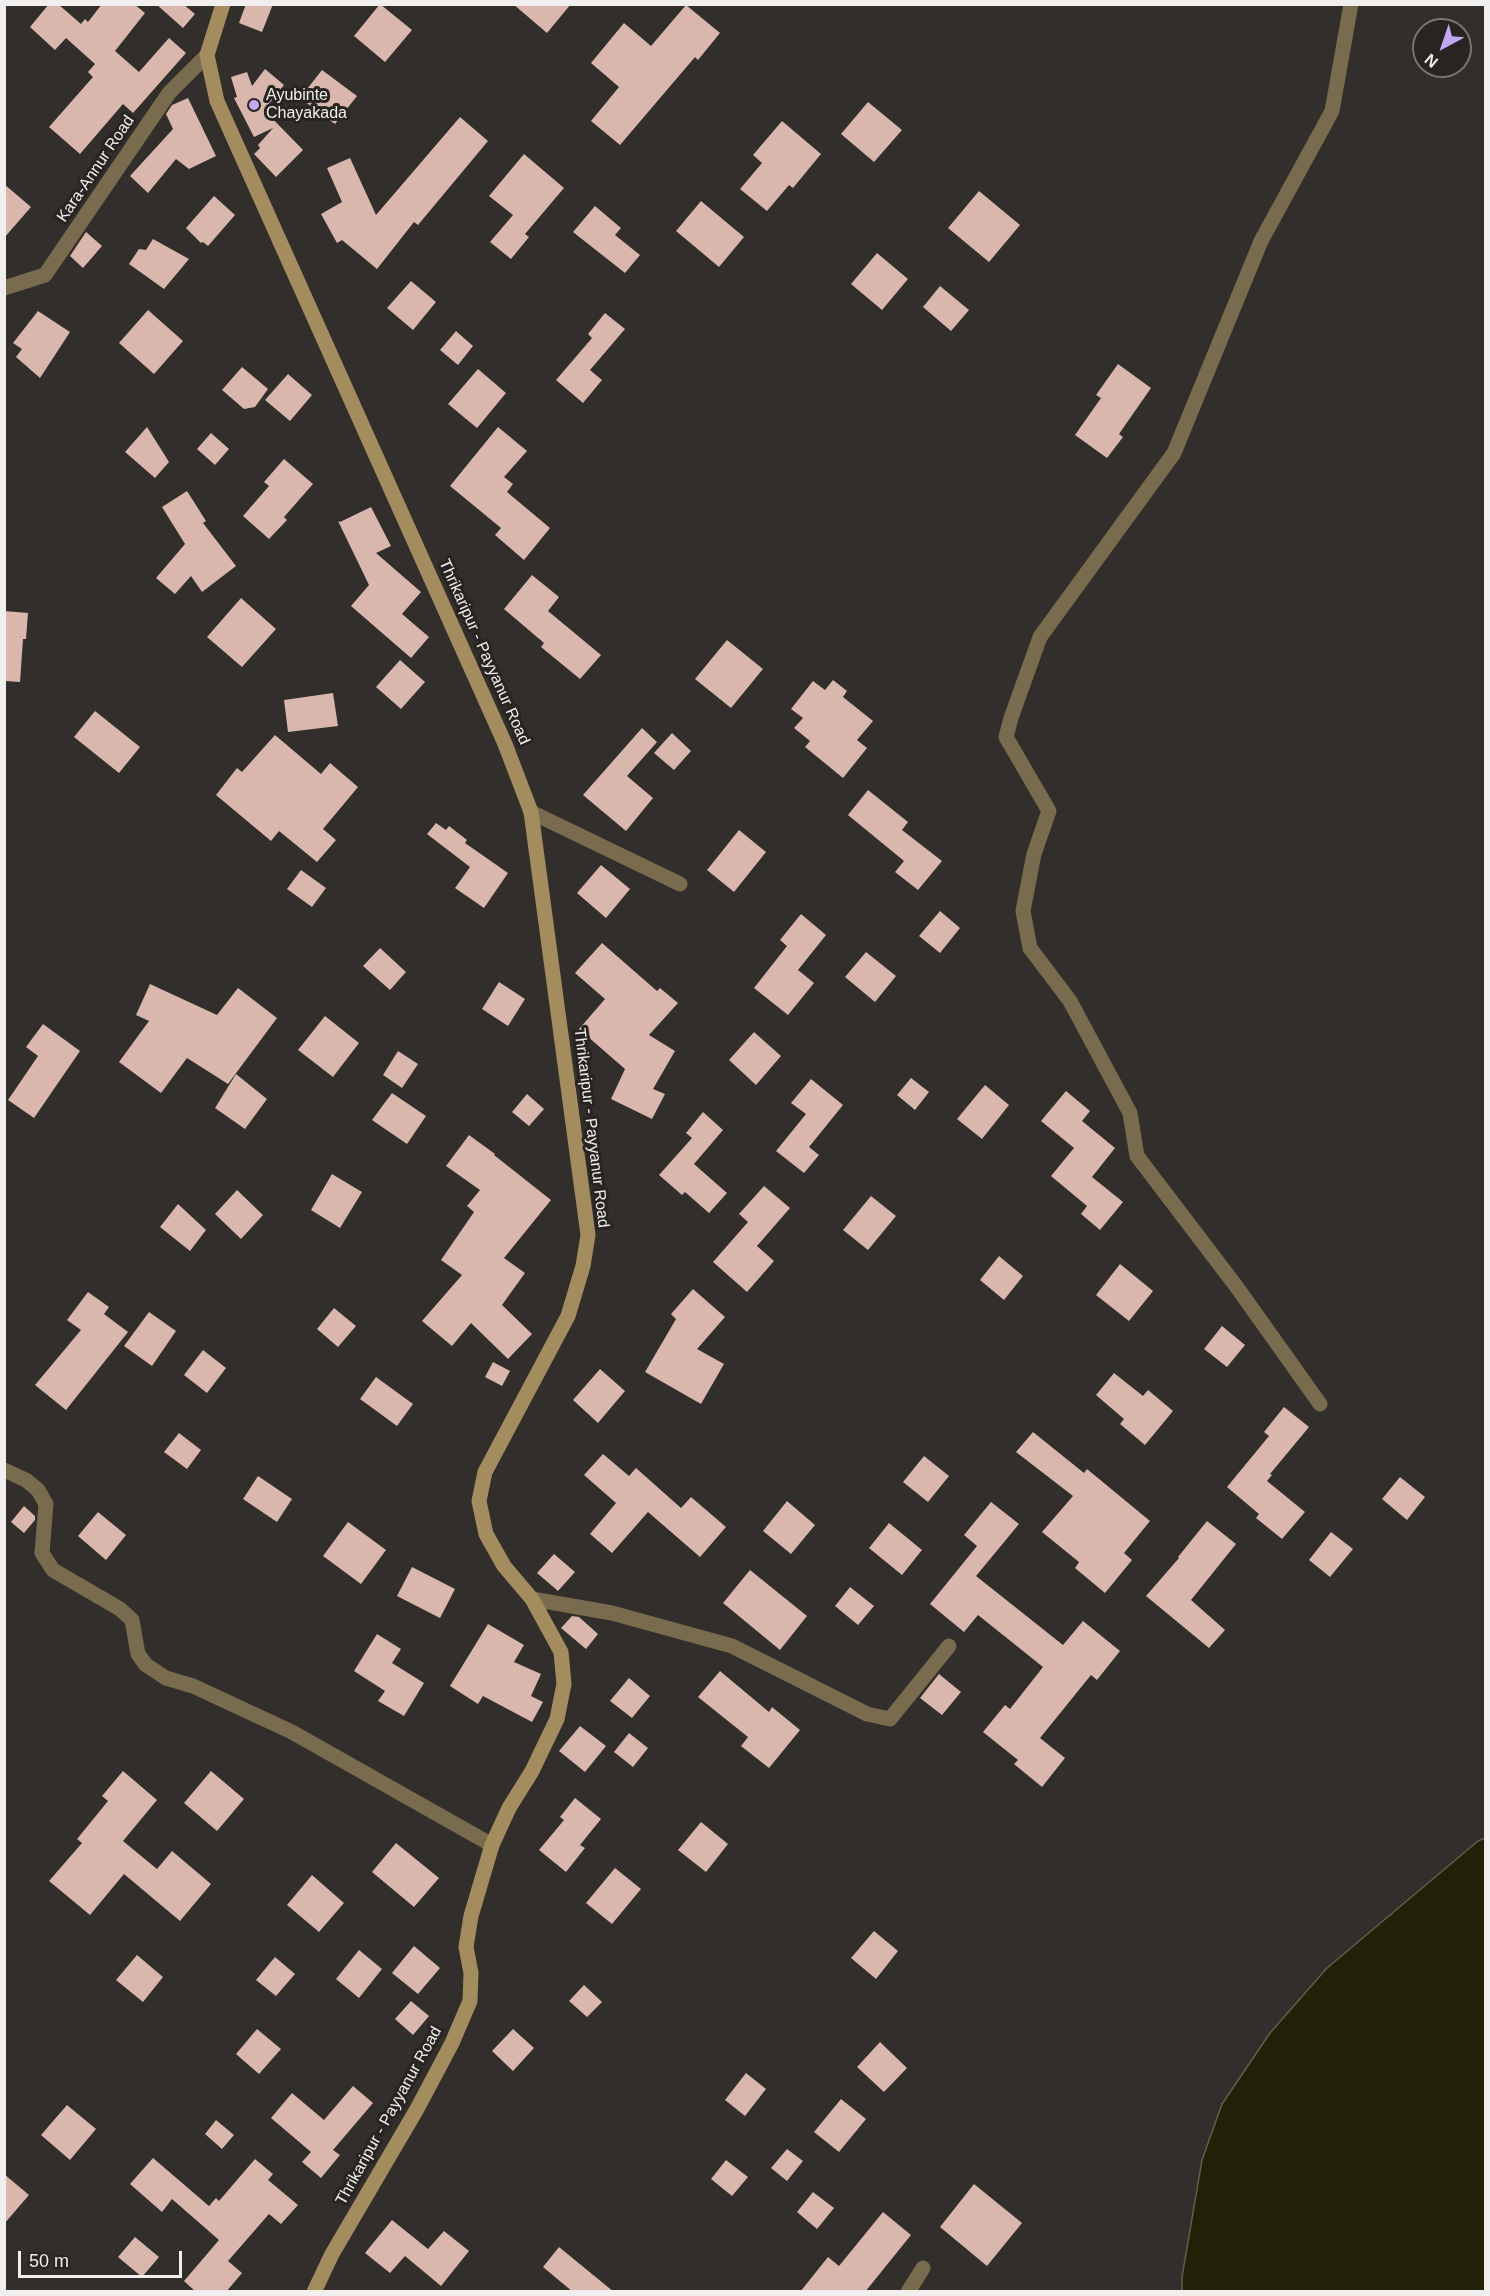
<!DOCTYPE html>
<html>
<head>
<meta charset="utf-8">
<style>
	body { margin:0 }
	#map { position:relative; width:1490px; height:2296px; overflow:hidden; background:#322e2b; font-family:Helvetica,sans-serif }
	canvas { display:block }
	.frame { position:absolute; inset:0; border:6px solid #f1efed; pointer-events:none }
	.north { position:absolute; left:1412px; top:18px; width:60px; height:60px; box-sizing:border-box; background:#282421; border:2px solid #787573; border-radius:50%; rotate:220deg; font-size:16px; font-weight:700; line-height:24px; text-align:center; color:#f1efed }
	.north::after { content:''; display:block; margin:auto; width:21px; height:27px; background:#c4a7f1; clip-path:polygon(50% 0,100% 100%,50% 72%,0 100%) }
	.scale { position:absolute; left:18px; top:2251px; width:164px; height:27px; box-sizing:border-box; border:3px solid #f1efed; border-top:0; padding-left:8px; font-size:18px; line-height:21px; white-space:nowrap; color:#f1efed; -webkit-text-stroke:4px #282421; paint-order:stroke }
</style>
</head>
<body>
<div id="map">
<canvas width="1490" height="2296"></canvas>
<div class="frame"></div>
<div class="north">N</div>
<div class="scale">50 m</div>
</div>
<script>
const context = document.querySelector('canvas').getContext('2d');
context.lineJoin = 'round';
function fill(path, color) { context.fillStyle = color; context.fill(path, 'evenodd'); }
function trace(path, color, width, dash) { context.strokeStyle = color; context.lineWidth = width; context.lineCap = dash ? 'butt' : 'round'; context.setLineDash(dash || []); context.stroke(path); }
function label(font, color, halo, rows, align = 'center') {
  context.font = font + ' Helvetica,sans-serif'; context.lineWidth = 6; context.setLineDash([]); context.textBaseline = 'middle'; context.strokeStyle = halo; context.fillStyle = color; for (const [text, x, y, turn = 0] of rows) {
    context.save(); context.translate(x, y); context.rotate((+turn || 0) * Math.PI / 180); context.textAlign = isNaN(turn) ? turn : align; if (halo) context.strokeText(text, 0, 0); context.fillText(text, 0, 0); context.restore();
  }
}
const water = new Path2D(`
	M1485,1838V2291H1182V2277L1202,2160L1222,2104L1270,2033L1327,1968L1478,1841Z`);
fill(water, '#212107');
trace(water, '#5f5f4c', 1.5);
fill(new Path2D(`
	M49,4H58L81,24L85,19L88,22L102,4H134L145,13L115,51L139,72L169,38L186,53L133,113L123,104L80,154L49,127L93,77L88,72L95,64L66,38L55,50L30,27Z
	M156,4H183L195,14L183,28Z
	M246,4H273L262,32L239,23Z
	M380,4L412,30L385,62L354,36Z
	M513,4H571L547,33Z
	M686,5L720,33L698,60L695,57L620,145L591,121L619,87L591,63L624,23L651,46Z
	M265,69L284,85L264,110L303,150L276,177L254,154L260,148L258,145L273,128L254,137L234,98L237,97L231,77L247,72L252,86Z
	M322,70L357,96L335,124L300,98Z
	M188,98L216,156L189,169L176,159L148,193L130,176L173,129L166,114L172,105Z
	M868,102L902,130L874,162L841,134Z
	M460,117L488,141L418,225L414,222L377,269L342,240L337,243L321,214L342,202L327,168L350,158L376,215Z
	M782,121L821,154L793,188L789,185L767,211L740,189L762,163L753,155Z
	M524,154L564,188L525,234L529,237L511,259L490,242L513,215L489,196Z
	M4,184L31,207L4,238Z
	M979,191L1020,225L989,262L948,228Z
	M214,196L235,215L208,246L203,242L201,243L186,228Z
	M701,201L744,237L719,267L676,231Z
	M595,206L621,228L615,235L640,255L625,273L573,232Z
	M86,232L102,246L83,268L70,256Z
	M153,239L189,259L164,289L129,264L139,249L146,250Z
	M877,253L908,279L882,310L851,284Z
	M411,281L436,302L413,330L387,308Z
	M940,286L969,310L951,331L923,307Z
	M148,310L183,341L154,374L119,343Z
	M38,311L70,332L40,378L16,357L22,349L13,343Z
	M605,313L625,329L590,370L602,380L583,403L556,380L592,338L588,334Z
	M456,331L473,346L458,365L440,350Z
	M1118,364L1151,388L1119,434L1123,437L1107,458L1075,435L1101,398L1096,395Z
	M242,367L268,389L255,407L244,409L222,390Z
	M478,369L506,393L477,428L448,404Z
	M288,374L312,395L290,421L265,400Z
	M147,427L169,462L155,478L125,452Z
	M498,427L527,451L504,477L513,484L507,492L550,528L524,560L495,535L501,528L450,486Z
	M211,433L229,449L215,465L197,449Z
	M284,459L313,484L284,517L287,520L269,539L243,516L269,486L264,482Z
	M187,491L206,521L203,523L236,566L202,592L191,576L175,594L156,578L185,544L162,507Z
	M371,507L391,546L376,553L421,592L402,614L429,637L411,658L351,606L369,585L338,521L340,522Z
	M532,575L559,597L548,611L601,655L580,679L541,647L544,643L504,609Z
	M241,598L276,629L242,667L207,637Z
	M4,611L28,613L26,639H23L20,682L4,681Z
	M727,640L763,669L731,708L695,679Z
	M400,660L425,682L401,709L376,687Z
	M833,680L847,691L843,697L873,721L857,740L867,748L843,778L805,747L810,741L794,728L803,718L791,709L813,681L825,690Z
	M333,693L338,726L288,732L284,700Z
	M95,711L140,747L119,773L74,737Z
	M642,728L657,742L627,776L653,798L626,831L583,795Z
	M672,733L691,751L674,770L654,753Z
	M275,735L321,774L330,763L358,787L323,829L336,840L317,862L279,831L271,841L216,795L237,768L242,772Z
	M868,790L908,822L902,830L942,861L918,890L895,872L904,861L848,815Z
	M436,823L446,830L449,826L467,840L465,843L508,873L484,908L455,888L470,867L427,834Z
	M739,830L766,852L734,892L707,870Z
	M601,865L630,889L606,918L577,893Z
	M301,870L326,888L312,907L287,889Z
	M940,911L960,928L940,953L919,936Z
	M801,914L826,935L798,970L814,983L788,1015L754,988L787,946L780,940Z
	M602,943L657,991L660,988L678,1003L649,1035L675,1051L653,1089L665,1094L652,1119L611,1099L625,1069L579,1029L605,999L575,973Z
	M380,948L406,972L390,990L363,966Z
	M866,952L896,976L875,1002L845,977Z
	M499,982L525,999L508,1026L482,1009Z
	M150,984L217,1015L238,988L277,1018L228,1084L187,1058L161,1093L119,1062L149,1021L136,1015Z
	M325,1016L359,1043L333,1077L298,1050Z
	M43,1024L80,1051L34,1118L8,1100L38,1056L26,1047Z
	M754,1032L781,1056L756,1085L729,1060Z
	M398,1051L418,1064L402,1088L383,1075Z
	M236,1074L267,1099L245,1129L215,1108Z
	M911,1078L929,1092L915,1110L897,1095Z
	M811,1079L843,1105L809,1147L819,1155L804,1173L776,1151L806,1114L791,1103Z
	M985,1085L1009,1105L982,1139L957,1119Z
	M1066,1091L1090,1111L1082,1121L1115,1148L1092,1177L1123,1202L1100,1230L1081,1214L1087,1206L1051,1176L1074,1148L1041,1121Z
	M392,1093L426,1116L407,1144L372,1120Z
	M527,1094L544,1109L529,1126L512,1112Z
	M703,1112L723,1130L694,1164L727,1193L709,1213L685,1192L682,1195L659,1175L692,1138L686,1133Z
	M469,1135L495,1154L494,1155L551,1200L504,1258L525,1273L502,1305L532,1334L508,1359L471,1323L452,1346L422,1321L462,1275L441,1260L474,1212L467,1206L480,1190L446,1166Z
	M332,1174L362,1192L340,1228L311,1210Z
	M764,1186L790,1208L757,1246L774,1261L747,1292L713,1262L748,1222L739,1214Z
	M237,1190L263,1215L241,1239L215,1214Z
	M871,1196L896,1216L868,1250L843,1230Z
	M178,1204L206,1230L190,1251L160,1227Z
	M999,1256L1023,1276L1004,1300L980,1280Z
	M1120,1264L1153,1291L1129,1321L1096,1295Z
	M693,1289L725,1317L697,1349L724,1364L701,1404L645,1372L676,1319L671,1314Z
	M88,1292L109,1307L104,1314L128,1332L66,1410L35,1385L81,1330L67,1320Z
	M334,1308L356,1326L338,1347L317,1329Z
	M149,1312L176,1331L152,1366L124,1346Z
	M1222,1326L1245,1345L1227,1367L1204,1349Z
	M203,1350L226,1368L207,1393L184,1375Z
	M493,1362L510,1371L502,1386L485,1377Z
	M600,1369L625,1391L598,1423L573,1400Z
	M1114,1373L1143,1396L1148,1390L1173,1411L1145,1445L1120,1424L1124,1419L1096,1395Z
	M376,1377L413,1404L397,1426L360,1399Z
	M1284,1407L1309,1427L1270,1474L1272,1475L1267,1481L1305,1512L1282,1539L1256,1518L1259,1514L1227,1487L1269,1436L1264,1432Z
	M1033,1432L1084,1473L1087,1469L1150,1521L1124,1553L1132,1560L1105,1593L1075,1568L1079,1562L1042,1532L1073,1496L1016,1452Z
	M179,1433L201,1450L187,1469L164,1452Z
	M603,1454L629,1476L636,1468L681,1508L691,1497L726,1527L700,1557L648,1512L612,1553L590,1534L616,1503L584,1475Z
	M924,1456L949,1476L928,1502L903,1482Z
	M258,1476L292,1499L277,1522L243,1499Z
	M1400,1477L1425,1497L1407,1520L1382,1499Z
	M787,1501L815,1525L791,1554L763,1531Z
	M991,1502L1019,1524L976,1576L1063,1645L1083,1621L1120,1651L1097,1680L1091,1675L1040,1738L1065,1758L1042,1787L1014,1764L1018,1760L983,1732L1005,1705L1010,1709L1043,1667L978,1615L964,1632L930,1604L977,1546L964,1535Z
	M24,1506L35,1516V1520L24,1533L11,1522Z
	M98,1512L126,1535L106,1560L78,1536Z
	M1207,1521L1236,1544L1191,1600L1225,1630L1209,1648L1146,1596L1179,1558L1178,1557Z
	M348,1522L386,1550L361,1584L323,1556Z
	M889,1523L922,1550L902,1575L869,1548Z
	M1331,1532L1353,1549L1330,1577L1309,1560Z
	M554,1554L575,1572L558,1591L537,1573Z
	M412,1567L455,1589L440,1618L397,1596Z
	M750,1570L807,1616L780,1650L723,1603Z
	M850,1587L874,1606L858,1625L835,1606Z
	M572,1616L579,1617L598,1634L586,1649L561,1628Z
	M488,1624L524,1645L514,1662L541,1674L531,1696L543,1702L532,1722L483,1696L478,1704L450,1686Z
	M377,1634L401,1649L392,1663L424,1683L404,1716L378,1701L385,1691L354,1671Z
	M720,1671L769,1712L772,1707L800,1730L769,1768L741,1746L748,1737L698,1697Z
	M939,1674L961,1692L942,1715L920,1698Z
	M629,1678L650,1696L632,1718L610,1701Z
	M580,1726L606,1746L585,1772L559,1751Z
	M629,1733L648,1748L633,1767L614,1752Z
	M123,1771L157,1800L123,1841L157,1869L172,1851L211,1884L180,1921L124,1874L90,1915L49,1881L82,1843L77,1839L108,1801L102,1796Z
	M211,1771L244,1799L217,1831L184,1803Z
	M575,1798L601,1819L580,1845L585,1848L566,1872L539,1850L564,1820L560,1817Z
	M701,1822L728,1844L706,1872L678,1850Z
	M396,1843L439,1878L414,1907L372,1872Z
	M615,1868L641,1889L612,1924L586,1903Z
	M312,1875L344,1903L319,1932L287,1905Z
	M874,1931L898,1951L876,1979L851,1958Z
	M414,1946L440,1968L418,1994L392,1973Z
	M359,1950L382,1969L359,1998L336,1979Z
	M137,1955L163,1977L143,2002L116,1980Z
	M275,1957L295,1974L276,1996L256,1980Z
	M584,1985L602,2002L587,2017L569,2001Z
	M411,2001L429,2016L413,2035L395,2019Z
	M257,2029L281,2049L259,2074L236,2054Z
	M513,2029L534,2048L513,2071L492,2051Z
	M880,2042L907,2068L884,2092L857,2067Z
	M746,2073L766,2089L745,2116L725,2100Z
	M353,2086L373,2103L333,2150L340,2155L321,2178L302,2162L311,2152L271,2118L292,2093L324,2120Z
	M841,2099L866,2119L839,2152L814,2132Z
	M67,2105L96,2129L70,2160L41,2135Z
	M216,2120L234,2135L222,2149L205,2134Z
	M787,2149L803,2161L787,2181L771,2168Z
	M153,2158L209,2206L216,2198L219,2201L255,2159L273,2174L268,2180L298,2205L281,2224L269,2214L228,2261L242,2273L226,2292H196L184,2281L219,2240L172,2199L162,2212L130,2184Z
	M726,2160L748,2177L732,2196L711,2179Z
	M4,2174L29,2195L4,2224Z
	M974,2184L1022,2223L987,2266L940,2227Z
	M813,2192L834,2208L817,2229L797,2212Z
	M883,2212L911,2235L865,2292H800L828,2257L839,2266Z
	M392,2220L428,2249L444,2231L469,2251L441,2286L405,2256L390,2273L365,2253Z
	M135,2237L159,2257L142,2277L118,2257Z
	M559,2247L614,2292H573L543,2267Z`), '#d9b7ad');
trace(new Path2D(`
	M4,288L45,275L169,93L207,55
	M531,812L680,884
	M1320,1404L1236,1286L1137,1156L1130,1113L1070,1001L1030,948L1023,911L1034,854L1049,811L1006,737L1011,718L1040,637L1174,453L1261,241L1332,111L1351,4
	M4,1470L26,1480L38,1490L46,1504L42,1553L53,1570L120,1609L132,1620L138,1654L146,1665L166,1678L193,1686L292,1732L492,1845
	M532,1599L612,1613L732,1646L867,1714L890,1719L949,1646
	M908,2292L923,2268`), '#796b4e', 15);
trace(new Path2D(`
	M223,4L207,55L217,101L505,744L531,812L588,1235L583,1266L568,1316L485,1472L479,1501L486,1534L504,1566L532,1599L561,1652L564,1684L557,1719L532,1771L509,1808L492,1845L471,1916L466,1947L471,1973L470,2001L452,2043L417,2109L332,2254L314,2292`), '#a38c5e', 15);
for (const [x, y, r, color] of [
	[254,105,6,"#c4a7f1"]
]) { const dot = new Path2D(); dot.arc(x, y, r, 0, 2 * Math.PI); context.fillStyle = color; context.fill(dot); trace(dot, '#282421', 2); }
label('16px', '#f1efed', '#282421', [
	["Ayubinte",266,96],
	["Chayakada",266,114]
], 'left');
label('16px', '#f1efed', '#282421', [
	["Kara-Annur Road",96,169,-56],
	["Thrikaripur - Payyanur Road",484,652,66],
	["Thrikaripur - Payyanur Road",591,1128,83],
	["Thrikaripur - Payyanur Road",389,2116,-61]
]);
</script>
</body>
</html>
